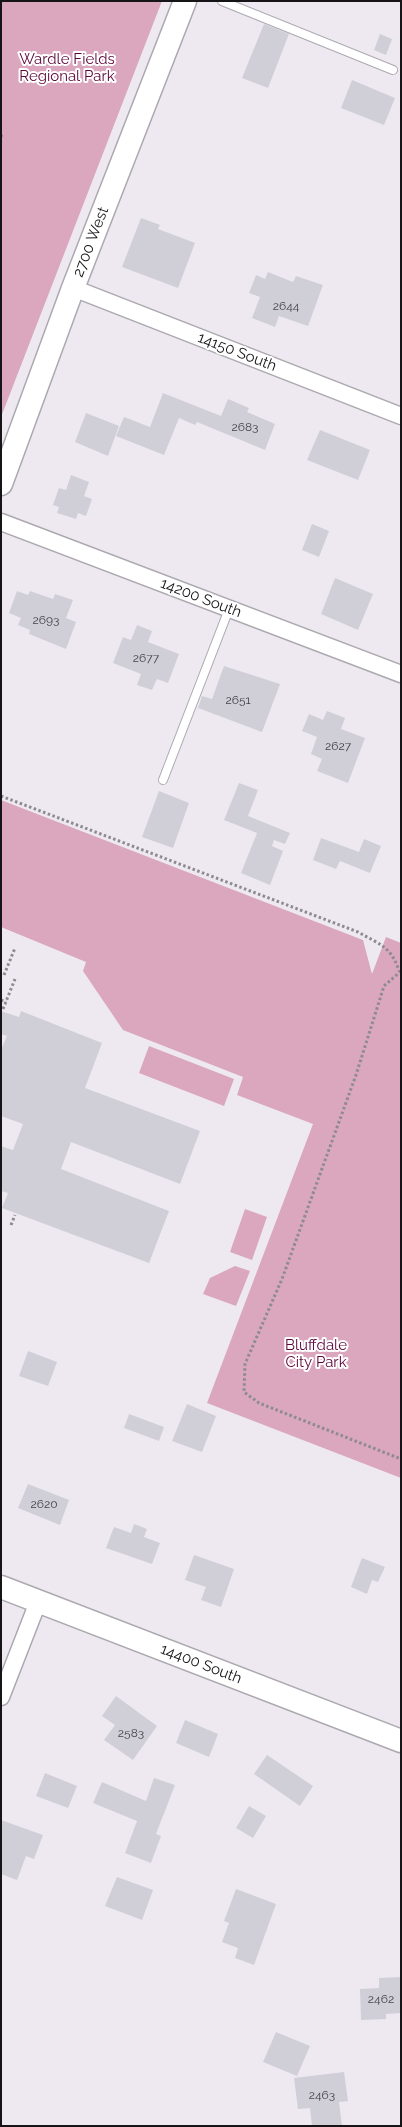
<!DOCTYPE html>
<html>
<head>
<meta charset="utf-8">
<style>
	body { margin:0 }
	#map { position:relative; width:402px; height:2127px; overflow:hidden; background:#eee9f1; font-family:Raleway,sans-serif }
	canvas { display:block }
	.frame { position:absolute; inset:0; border:2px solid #161417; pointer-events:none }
</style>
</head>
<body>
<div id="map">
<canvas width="402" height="2127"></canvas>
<div class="frame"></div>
</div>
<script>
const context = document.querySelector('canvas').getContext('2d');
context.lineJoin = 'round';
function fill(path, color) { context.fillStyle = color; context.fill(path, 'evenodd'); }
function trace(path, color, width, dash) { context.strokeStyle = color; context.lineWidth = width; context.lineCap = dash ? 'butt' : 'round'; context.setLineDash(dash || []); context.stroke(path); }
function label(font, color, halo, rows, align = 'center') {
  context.font = font + ' Raleway,sans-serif'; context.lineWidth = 4; context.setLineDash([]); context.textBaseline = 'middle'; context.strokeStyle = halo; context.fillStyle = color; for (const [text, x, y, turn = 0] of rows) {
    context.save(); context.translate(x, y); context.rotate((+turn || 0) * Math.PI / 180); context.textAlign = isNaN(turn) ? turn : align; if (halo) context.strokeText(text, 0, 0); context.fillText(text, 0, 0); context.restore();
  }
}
fill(new Path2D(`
	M1,1H162L1,417Z
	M1,800L363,940L372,974L386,937L401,943V1478L207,1403L313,1124L237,1095L243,1077L123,1030L83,971L86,962L1,927Z
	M149,1046L234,1079L224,1106L139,1073Z
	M245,1209L267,1217L252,1260L230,1252Z
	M235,1266L250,1271L236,1306L203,1294L210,1278Z`), '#daa7be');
fill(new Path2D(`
	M264,24L289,34L268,88L242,78Z
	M380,34L392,39L386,55L374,50Z
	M352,80L395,98L384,125L341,108Z
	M141,218L160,225L158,229L195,243L178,288L122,267Z
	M268,272L293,282L296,276L323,285L308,326L279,316L275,327L252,318L260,297L249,293L256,275L265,279Z
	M163,393L221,416L228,399L249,408L247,412L275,424L265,450L197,422L195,425L179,418L164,455L116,436L124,417L150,427Z
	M86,413L119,426L108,456L75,442Z
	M320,430L370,450L358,480L307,460Z
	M71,475L89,482L84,496L92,499L86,516L78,513L76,519L57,513L59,507L53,505L59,488L66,490Z
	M312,524L329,531L319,557L302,550Z
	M335,578L373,594L358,630L321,614Z
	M17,591L28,595L30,591L53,599L55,594L73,600L66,618L76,622L66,649L29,634L30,630L18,625L21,618L9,613Z
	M137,625L152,631L148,642L179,654L168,683L157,679L152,690L137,685L141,674L113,663L123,637L131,640Z
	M224,666L280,684L262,732L198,708L202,696L212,699Z
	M327,711L345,718L341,729L365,738L348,783L317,771L322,759L311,754L317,737L302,731L309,714L323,720Z
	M239,783L258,790L248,816L290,833L285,844L274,840L272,846L283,851L270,885L241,873L257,833L224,820Z
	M159,791L189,803L173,848L142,837Z
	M321,838L359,852L364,839L381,846L370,873L340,861L336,869L313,860Z
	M1,1011L19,1017L21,1011L102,1043L85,1088L200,1131L180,1184L71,1142L61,1169L169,1211L149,1263L2,1208L8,1193L1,1191V1146L13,1150L23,1124L1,1116V1050L7,1036L1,1034Z
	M28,1351L57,1362L48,1386L19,1376Z
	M187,1404L216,1416L202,1452L172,1441Z
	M129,1414L164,1427L159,1441L124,1428Z
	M28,1484L69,1500L60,1525L18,1508Z
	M134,1524L147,1529L144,1537L160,1543L152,1564L106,1548L114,1527L131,1533Z
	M194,1555L234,1569L221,1607L201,1600L206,1587L185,1580Z
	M362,1558L385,1567L378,1582L372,1580L367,1594L351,1587Z
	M116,1696L157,1726L133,1760L104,1740L115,1725L102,1716Z
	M185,1720L218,1734L209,1757L176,1743Z
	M267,1755L313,1786L300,1806L254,1774Z
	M45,1773L77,1786L68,1808L36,1796Z
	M154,1778L175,1785L156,1834L161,1836L151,1863L125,1853L137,1821L93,1803L102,1782L146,1801Z
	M249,1806L266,1816L253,1838L236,1828Z
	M1,1820L43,1835L34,1859L26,1856L17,1880L1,1874Z
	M117,1877L153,1890L142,1920L105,1906Z
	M236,1889L276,1904L254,1965L235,1958L238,1948L222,1942L229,1923L224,1921Z
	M401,1977V2013L386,2014V2019L361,2020L360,1989L379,1988V1978Z
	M276,2032L310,2046L297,2076L263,2062Z
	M344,2072L348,2101L339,2102L342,2126H312L310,2108L298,2109L294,2078Z`), '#d0cfd7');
const lane = new Path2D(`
	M222,1L393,70
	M163,780L229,609`);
const street = new Path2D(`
	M73,288L401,416
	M1,522L401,674
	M1,1697L38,1602`);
const secondary = new Path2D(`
	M1,484L73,288L185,1
	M1,1587L401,1741`);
trace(lane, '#aca8af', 10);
trace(street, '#aca8af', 19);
trace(secondary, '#aca8af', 25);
trace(new Path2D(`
	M1,137L2,134
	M1,796L358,932C379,944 391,946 399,971
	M401,971L384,986L356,1075L282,1279L245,1364L244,1392L259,1403L401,1459
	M4,975L15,948
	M1,1000L6,1002
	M3,1009L15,979
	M11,1225L15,1215`), '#8d8a90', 3, [2.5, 2.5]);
trace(lane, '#fff', 8);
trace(street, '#fff', 16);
trace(secondary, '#fff', 22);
label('12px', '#444347', null, [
	["2644",286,306],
	["2683",245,427],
	["2693",46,620],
	["2677",146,658],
	["2651",238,700],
	["2627",338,746],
	["2620",44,1504],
	["2583",131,1733],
	["2462",381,1999],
	["2463",322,2095]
]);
label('15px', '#5c053b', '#fff', [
	["Wardle Fields",67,59],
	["Regional Park",67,76],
	["Bluffdale",316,1345],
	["City Park",316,1362]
]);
label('15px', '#161417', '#fff', [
	["2700 West",91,242,-69],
	["14150 South",237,352,21],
	["14200 South",201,598,21],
	["14400 South",201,1664,21]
]);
</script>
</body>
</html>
